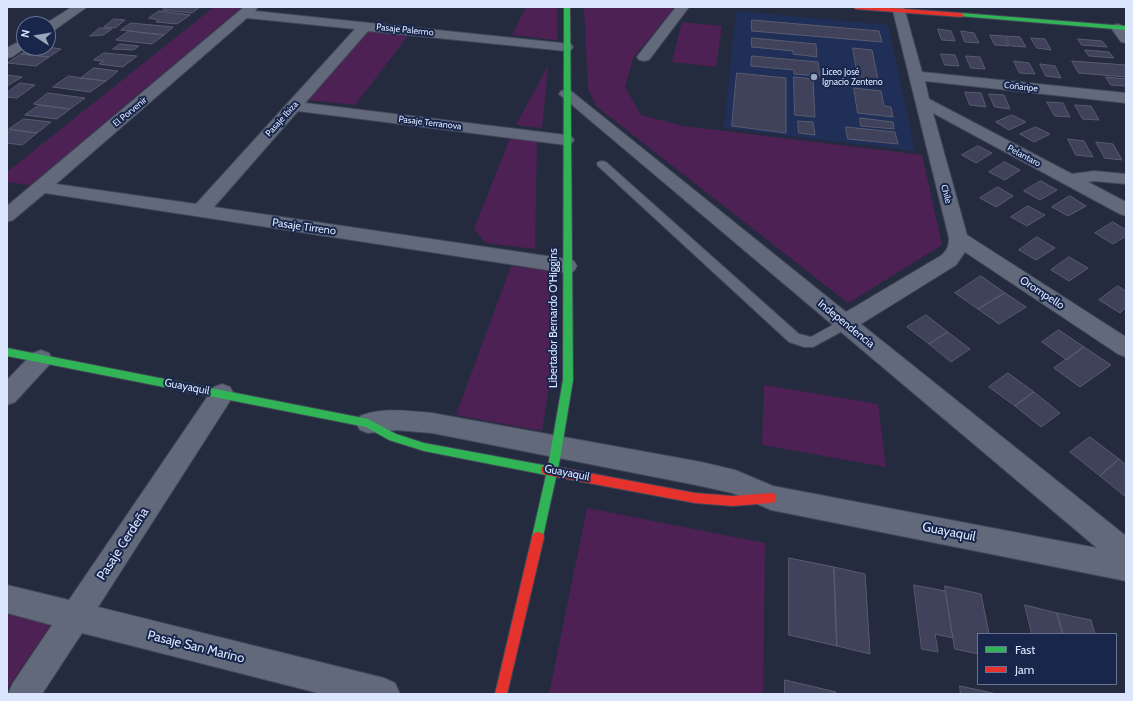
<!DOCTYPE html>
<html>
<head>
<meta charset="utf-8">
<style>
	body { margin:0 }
	#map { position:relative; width:1133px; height:701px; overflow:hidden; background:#242b3f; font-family:Cabin,sans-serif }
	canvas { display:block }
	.frame { position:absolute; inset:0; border:8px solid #dbe6fe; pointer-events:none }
	.legend { position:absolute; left:977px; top:633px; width:140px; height:52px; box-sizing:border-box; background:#18264b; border:1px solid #667393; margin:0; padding:5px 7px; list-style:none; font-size:12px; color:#dbe6fe }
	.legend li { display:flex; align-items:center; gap:8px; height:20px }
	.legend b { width:20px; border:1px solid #667393 }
	.north { position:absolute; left:16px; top:16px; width:40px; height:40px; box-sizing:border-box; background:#18264b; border:1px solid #667393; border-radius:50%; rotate:282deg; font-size:11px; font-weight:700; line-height:16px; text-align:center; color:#dbe6fe }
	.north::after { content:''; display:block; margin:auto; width:14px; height:18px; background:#9ba5bb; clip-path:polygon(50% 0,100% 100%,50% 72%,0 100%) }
</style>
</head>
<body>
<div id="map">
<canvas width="1133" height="701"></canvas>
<div class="frame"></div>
<ul class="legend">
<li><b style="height:5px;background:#30b455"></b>Fast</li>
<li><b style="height:5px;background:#e5322d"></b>Jam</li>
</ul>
<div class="north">N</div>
</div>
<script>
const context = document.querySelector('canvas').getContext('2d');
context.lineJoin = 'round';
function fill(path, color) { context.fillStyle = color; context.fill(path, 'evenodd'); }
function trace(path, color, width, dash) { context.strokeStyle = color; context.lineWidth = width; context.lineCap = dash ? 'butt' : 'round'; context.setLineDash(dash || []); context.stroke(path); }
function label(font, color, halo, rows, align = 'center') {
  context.font = font + ' Cabin,sans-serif'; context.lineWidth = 4; context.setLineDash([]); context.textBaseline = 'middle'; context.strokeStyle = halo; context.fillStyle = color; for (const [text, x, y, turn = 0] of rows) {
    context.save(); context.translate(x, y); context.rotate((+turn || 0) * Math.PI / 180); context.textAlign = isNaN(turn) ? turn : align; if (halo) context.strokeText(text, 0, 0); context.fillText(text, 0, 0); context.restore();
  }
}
fill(new Path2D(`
	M736,11L888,25L915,151L724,128Z`), '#202f57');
fill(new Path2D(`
	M214,7H242L30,185L7,182V172Z
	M526,7H557V40L512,35Z
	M584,7H675L633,58L625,87L641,115L683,126L922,155L942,245L848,303L596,106L588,89Z
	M682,22L722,26L716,67L672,62Z
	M368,29L410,33L355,105L308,100Z
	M548,66L542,128L516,125Z
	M510,138L537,142L535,249L486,243L474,229Z
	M511,266L549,270L552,369L542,431L456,415Z
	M764,385L878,404L886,467L762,445Z
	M587,508L765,543L763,694H549Z
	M7,609L53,621L7,689Z`), '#4e2154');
const building = new Path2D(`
	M167,7H200L192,13L163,10Z
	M159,11L190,15L177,24L156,22L159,20L149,18Z
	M114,19L125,20L115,28L104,27Z
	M752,20L879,31L882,42L752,31Z
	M131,23L173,27L164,35L121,30Z
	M100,28L112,29L103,35L90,36Z
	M938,29L951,31L955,41L942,40Z
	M129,31L164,35L152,44L116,40Z
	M961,31L974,33L979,43L965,42Z
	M990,35L1004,36L1009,46L995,45Z
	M1006,36L1020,37L1026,47L1011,46Z
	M752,38L816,44L817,57L793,54V51L752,47Z
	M1031,38L1045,39L1051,50L1037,48Z
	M1078,39L1102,41L1107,47L1082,45Z
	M120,44L139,46L133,50L113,49Z
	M48,47L61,49L49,57L21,54L31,48Z
	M853,48L872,50L879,84L859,82Z
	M1085,50L1109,52L1114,58L1089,56Z
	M104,53L137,56L123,67L99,64L103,61L94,60Z
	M21,54L49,57L36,66L8,63Z
	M941,54L955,55L959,66L945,65Z
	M752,56L818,62L820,76L794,74V70L751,66Z
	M966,56L980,57L985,69L971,68Z
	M1014,61L1029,63L1035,74L1020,73Z
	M1072,61L1126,65V77L1079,73Z
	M1040,64L1055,66L1061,78L1046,76Z
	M94,68L118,71L106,81L81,78Z
	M737,73L786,78V133L732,126Z
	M7,75L22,77L7,86Z
	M69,76L81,78L106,81L90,92L53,87Z
	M794,77L813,79L815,117L795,115Z
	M1106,77L1126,79V86L1111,85Z
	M20,83L35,85L17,98L7,97V93Z
	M854,88L881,91L884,106L891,107L893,117L858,113Z
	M965,92L981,93L986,107L970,105Z
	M48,93L85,98L70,109L34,104Z
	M989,94L1004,95L1010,109L995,107Z
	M1047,102L1063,103L1070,117L1055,116Z
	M39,105L70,109L57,119L25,115Z
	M1075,105L1091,106L1099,120L1083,119Z
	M1012,115L1026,122L1009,130L996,122Z
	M860,118L893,122L894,129L861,126Z
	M24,119L51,122L37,133L9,129Z
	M798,121L813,122L815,135L799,133Z
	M846,127L895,132L898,144L848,139Z
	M1036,127L1050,134L1034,142L1020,134Z
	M12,130L37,133L22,145L7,143V133Z
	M1068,139L1084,141L1093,157L1076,155Z
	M1096,142L1113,144L1122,160L1105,158Z
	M978,146L992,153L976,163L962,155Z
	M1005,162L1020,170L1005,180L989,172Z
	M1041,181L1057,190L1040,200L1024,191Z
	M998,187L1013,196L996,207L980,198Z
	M1070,196L1086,206L1068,216L1052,207Z
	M1028,206L1045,215L1027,226L1011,217Z
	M1113,222L1126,230V236L1113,244L1095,233Z
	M1037,237L1055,248L1036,260L1019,250Z
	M1069,257L1088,268L1069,281L1051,270Z
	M981,276L1005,293L978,309L955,293Z
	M1118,286L1126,291V307L1120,313L1099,300Z
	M1005,293L1026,307L999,324L978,309Z
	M926,315L948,332L929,344L907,327Z
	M1059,330L1084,347L1067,360L1042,342Z
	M948,332L970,349L951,362L929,344Z
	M1084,347L1111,365L1080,387L1054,368Z
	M1008,373L1034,392L1015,406L989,387Z
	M1034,392L1060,413L1041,427L1015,406Z
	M1090,437L1119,459L1100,476L1070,452Z
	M1119,459L1126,465V497L1100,476Z
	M789,558L834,567L837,646L789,635Z
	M834,567L865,574L870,654L837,646Z
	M914,585L945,591L953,638L935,634L938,652L922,649Z
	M945,586L981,594L989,634H978V654L955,649Z
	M1025,605L1057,613L1063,634H1032Z
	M1057,613L1091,620L1095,634H1063Z
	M785,680L836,692V694H785Z
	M960,686L997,694H961Z`);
fill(building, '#40415a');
trace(building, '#595c6e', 1);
const lane = new Path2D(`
	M602,161L606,162L799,334L811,337L845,318L850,319L852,323L850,327L813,347H804L789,342L598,166L597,164L598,162Z`);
const street = new Path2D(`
	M72,7H87L53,31L48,32V24H45Z
	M244,7H258L255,11L571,44L573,47L571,50L566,51L368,31L305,103L566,135L572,137L574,140L572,143L566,145L298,111L214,207L567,259L574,261L577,266L574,271L567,273L45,193L13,220L7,222V206ZM247,18L355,29L196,204L56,184Z
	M676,7H689L649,60L644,61L639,60L637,57L639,54Z
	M899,7L903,8L905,11L922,72L1126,93V103L925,81L929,99L1072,174L1094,171L1126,174V184L1094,181L1088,182L1126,202V216L1120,214L933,113L967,235L1126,337V357L1118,354L965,252L956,265L861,324L1126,536V581L771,510L732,493L701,486L432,433L396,430L368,433L360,430L356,423L360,416C383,407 408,411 432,413L701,462L735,470L773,486L1097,548L559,94L561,91L566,90L571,91L846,312L942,255C947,250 949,246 949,238L893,11L895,8Z
	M1118,24C1128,27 1126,35 1126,43L1121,42L1111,28L1113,25Z
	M24,39V48H25L12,57L7,58V48Z
	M41,350L49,353L52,359L49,365L15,402L7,405V380L33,353Z
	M222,384L230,387L234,394L230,401L98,607L384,678L395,683L400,694H322L82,633L42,694H8L13,683L52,625L7,613V585L69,600L214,387Z`);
const fast = new Path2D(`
	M564,7H570L573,380L560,459L542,541L538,542L534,541L532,537L546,475L424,451L389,440L366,427L7,356V348L368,419L396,434L424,443L548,466L563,380Z
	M961,13L1126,26V30L959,16L958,15Z`);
const jam = new Path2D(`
	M853,7H876L961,13L964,15L961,17L856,9Z
	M546,465L695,493L733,496L771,493L775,494L776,498L775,502L771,503L733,506L695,503L546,475L542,473L541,470L542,467Z
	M538,532L542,533L544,537L507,694H495L532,537L534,533Z`);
trace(lane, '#414758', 2);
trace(street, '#414758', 2);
trace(fast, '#414758', 2);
trace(jam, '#414758', 2);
fill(lane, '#62697a');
fill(street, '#62697a');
fill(fast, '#30b455');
fill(jam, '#e5322d');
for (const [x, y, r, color] of [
	[814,77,4,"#9ba5bb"]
]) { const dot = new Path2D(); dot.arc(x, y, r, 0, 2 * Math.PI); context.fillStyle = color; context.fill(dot); trace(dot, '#18264b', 1.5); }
label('9px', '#dbe6fe', '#18264b', [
	["Pasaje Palermo",405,30,6],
	["Coñaripe",1021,87,6],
	["El Porvenir",130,112,-40],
	["Pasaje Ibiza",282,119,-48],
	["Pasaje Terranova",430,123,7],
	["Pelantaro",1024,156,28],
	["Chile",946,194,75]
]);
label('9px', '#dbe6fe', '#18264b', [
	["Liceo José",822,72],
	["Ignacio Zenteno",822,82]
], 'left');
label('11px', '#dbe6fe', '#18264b', [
	["Pasaje Tirreno",304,227,8],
	["Orompello",1042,293,33],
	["Libertador Bernardo O'Higgins",554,318,-90],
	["Independencia",846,324,39],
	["Guayaquil",187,387,11],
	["Guayaquil",567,473,11]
]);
label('13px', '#dbe6fe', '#18264b', [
	["Guayaquil",949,532,11],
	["Pasaje Cerdeña",123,544,-57],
	["Pasaje San Marino",196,647,14]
]);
</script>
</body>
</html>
